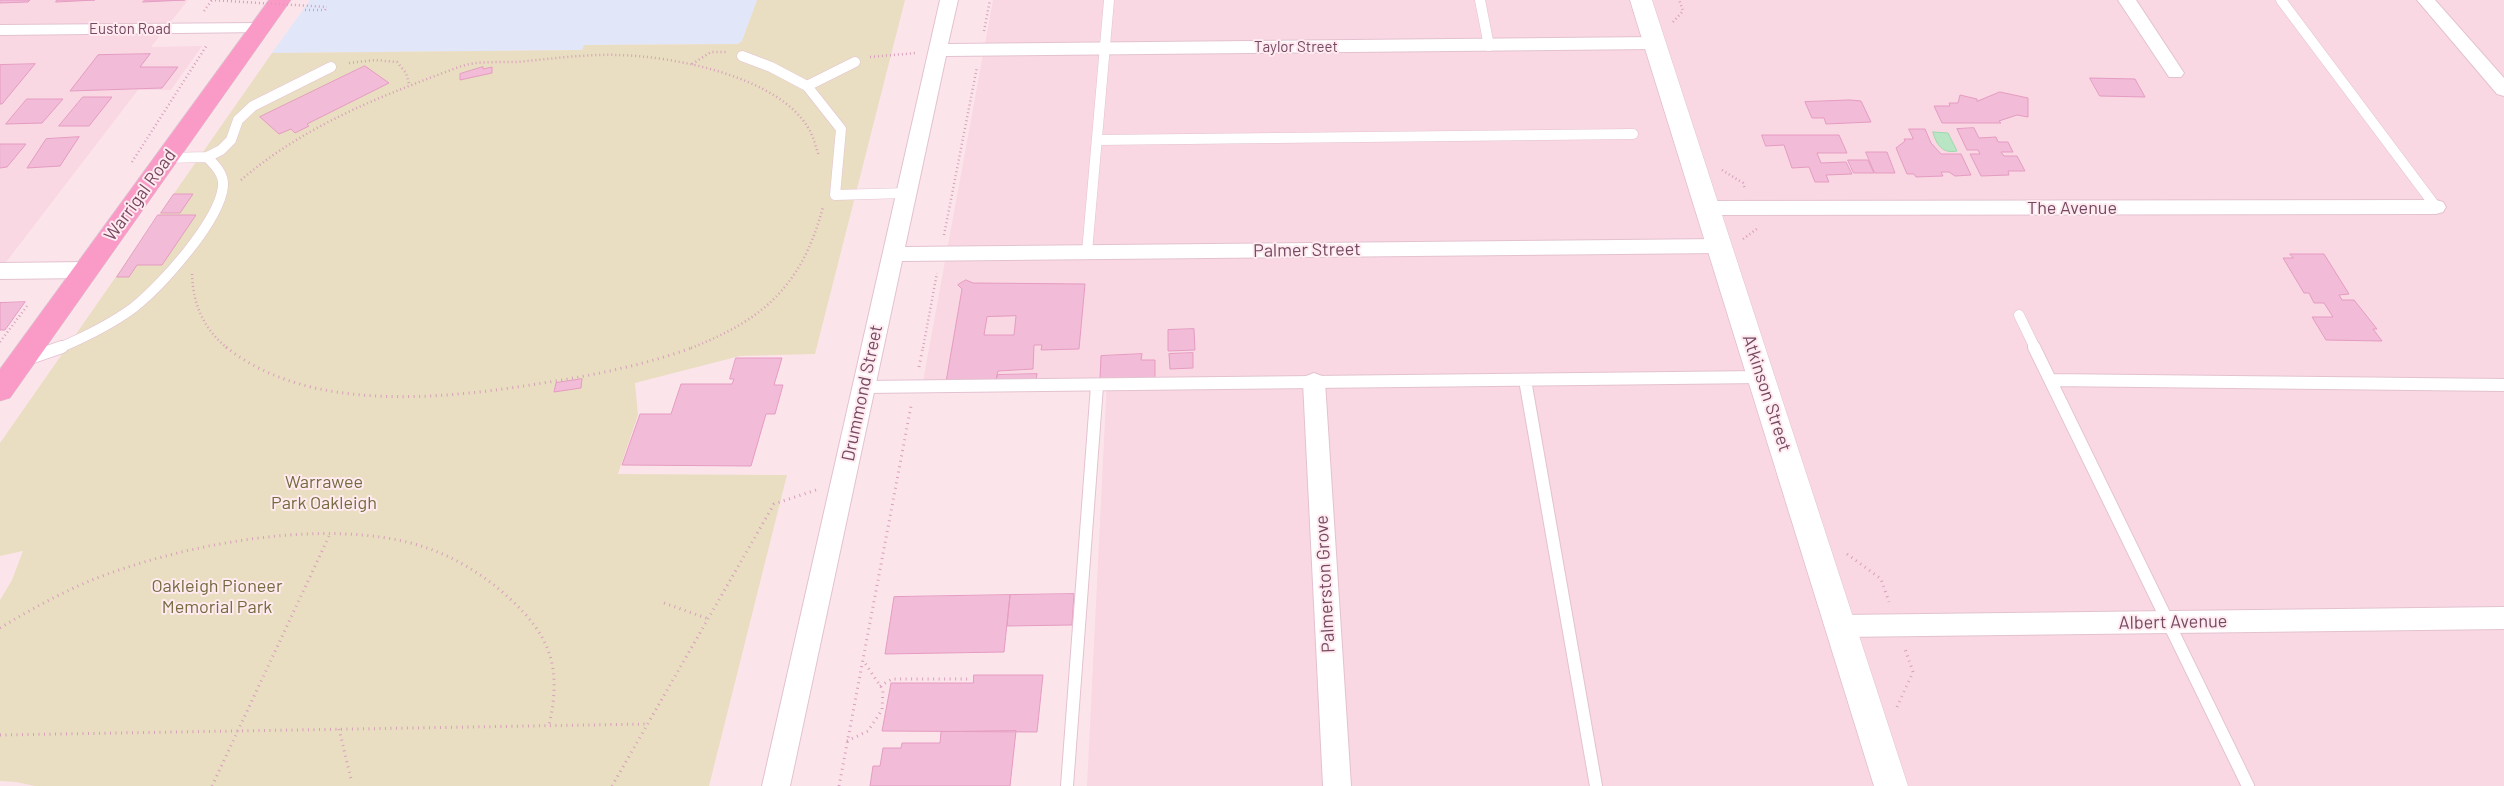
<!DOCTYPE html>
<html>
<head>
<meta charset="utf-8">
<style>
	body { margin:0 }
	canvas { display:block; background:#fce4eb }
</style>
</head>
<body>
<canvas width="2504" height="786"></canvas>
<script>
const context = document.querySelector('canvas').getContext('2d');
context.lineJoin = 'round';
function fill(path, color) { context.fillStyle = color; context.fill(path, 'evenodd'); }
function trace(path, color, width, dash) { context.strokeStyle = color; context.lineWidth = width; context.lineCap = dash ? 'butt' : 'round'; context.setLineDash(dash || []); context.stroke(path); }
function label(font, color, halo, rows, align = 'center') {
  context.font = font + ' Barlow,sans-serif'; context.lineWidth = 4; context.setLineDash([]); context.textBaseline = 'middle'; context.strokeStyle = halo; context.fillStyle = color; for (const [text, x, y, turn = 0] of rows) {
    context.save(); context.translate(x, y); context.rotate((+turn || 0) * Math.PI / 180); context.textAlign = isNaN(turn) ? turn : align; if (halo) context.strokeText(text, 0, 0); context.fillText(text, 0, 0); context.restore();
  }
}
fill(new Path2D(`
	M0,0H188L151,47L202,46L171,90H138L0,270Z
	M993,0H2504V786H1087L1107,379L923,381Z`), '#f9d8e3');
fill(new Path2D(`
	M310,0H757L742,42L738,44L585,45L582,50L272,53Z`), '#e1e7f9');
fill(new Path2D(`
	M757,0H905L815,354L740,356L635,383L638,415L618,474L787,475L709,786H35L16,782L0,781V600L12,580L23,551L0,556V443L272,53L582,50L584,45L738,44L742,41Z`), '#eadec2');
const water = new Path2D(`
	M1933,132L1948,133L1957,151C1943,154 1936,145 1933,132Z`);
fill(water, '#b8e6c4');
trace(water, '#9fd8ad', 1);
const building = new Path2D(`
	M0,0H30L28,2L0,3Z
	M57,0H95L56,2Z
	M145,0H185L143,2Z
	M150,54L140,67H178L162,88L70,91L98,55Z
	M35,64L2,104H0V65Z
	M365,66L389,83L307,124L309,126L295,133L291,129L279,134L260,117Z
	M483,67V69L492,67V73L460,80V74Z
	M2090,78L2135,79L2145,97L2100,96Z
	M2000,92L2028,98V117L2017,115L1999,121L2001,123H1942L1934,106H1950L1949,103H1958L1960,95L1977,99V101Z
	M83,97H112L89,126H59Z
	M27,99H63L42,123L6,124Z
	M1850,100L1861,101L1871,122L1826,124L1824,118H1812L1805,102Z
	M1974,128L1979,138L1996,137L1998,142H2008L2013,152H2001L2004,156H2017L2025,171H2008L2009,175L1981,176L1970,154H1980L1978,150H1967L1957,129Z
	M1909,129H1925L1931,143L1941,154H1961L1971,175L1955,176L1949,172H1941L1943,176L1916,177L1914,174H1907L1896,148L1905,141L1904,139H1913Z
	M1762,135H1839L1847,153H1817L1821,163L1846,162L1852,174L1826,175L1829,182H1815L1809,167L1792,168L1784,145L1766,146Z
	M79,137L60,166L27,168L46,139Z
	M0,144H26L7,167L0,168Z
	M1866,152H1887L1895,173H1875Z
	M1848,160H1868L1874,173H1854Z
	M174,194H193L180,213H161Z
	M158,215H196L162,265H137L129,277H117Z
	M2290,254H2324L2349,294L2339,295L2342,300H2354L2377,329H2373L2382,341L2326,340L2312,317H2333L2324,303H2314L2309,293H2304L2283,258H2293Z
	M966,280L973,283L1085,284L1079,349L1041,350L1042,345H1034L1033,369L998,371L996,381L946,382L962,289L958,285ZM1016,316L1014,335H984L987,317Z
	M25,302L5,330H0V303Z
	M1194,329L1195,350L1168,351V330Z
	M1193,353V368L1170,369L1169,354Z
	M1142,354L1141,360H1155V378L1100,379L1101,356Z
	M736,358H782L774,385H783L775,414H766L751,466L622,465L640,414H671L681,384H732L734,379H730Z
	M1037,374L1036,380L996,381L997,375Z
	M582,379L581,388L554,392L556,383Z
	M1074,594L1072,625L1007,626L1010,595Z
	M1010,595L1004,652L885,654L894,597Z
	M974,675H1043L1037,732L882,731L891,683H973Z
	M1016,731L1010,786H870L873,766H880L883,748H901L902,743H940L941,732Z`);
fill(building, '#f2bbd7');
trace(building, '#e59cc1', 1);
const serviceFar1 = new Path2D(`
	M1480,0L1489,46
	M2281,0L2436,207
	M742,56L771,67L807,86L841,129L835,195L906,193
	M807,86L855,62
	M1097,140L1633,134
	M207,157L221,150L231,140L238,120L253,106L331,67
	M1087,252L1109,0
	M2019,315L2035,348
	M59,348C85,337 110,325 133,308C160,287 220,221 223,186C224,174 215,165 207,157L166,158`);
const service = new Path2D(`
	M2034,347L2248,786
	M27,359L62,347
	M1525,380L1596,786
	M2050,380L2504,385
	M864,387L1762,377
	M1067,786L1097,386`);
const minor = new Path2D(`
	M940,0H958L948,44L1655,37L1661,39L1664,43L1661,47L1655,49L946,56L905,247L1720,239L1727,241L1730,246L1727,251L1720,253L902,261L790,786H762Z
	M2118,0H2136L2184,73L2181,77H2169Z
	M2417,0H2435L2504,78V96L2497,94Z
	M259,23L265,24L268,28L265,32L0,35V25Z
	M2436,200L2443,202L2446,207L2443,212L2436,214L1707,215L1700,213L1697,208L1700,203L1707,201Z
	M86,262L93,265L96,270L93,275L86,278L0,279V263Z
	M1314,373L1322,376L1325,382L1351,786H1323L1303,382L1306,376Z
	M2504,607V629L1841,637L1832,634L1828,626L1832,618L1841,615Z`);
const tertiary = new Path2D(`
	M1630,0H1652L1908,786H1874Z`);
const trunk = new Path2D(`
	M269,0H291L10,398L0,401V369Z`);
trace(serviceFar1, '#e3c2d0', 11);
trace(service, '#e3c2d0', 14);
trace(minor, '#e3c2d0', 2);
trace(tertiary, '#e3c2d0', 1);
trace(trunk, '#d3c5cc', 1);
trace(new Path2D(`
	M305,10H325L327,7
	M204,11L212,0
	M1673,22L1683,11L1679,0
	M984,31L990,0
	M870,57L916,53
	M349,63L375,60L397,62L406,73L409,84
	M692,64L711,52H727
	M132,162L207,45
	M1722,170L1743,183L1745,189
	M241,180C305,125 381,96 459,67C481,59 504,64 527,61C557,58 588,54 618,55C673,56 782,77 810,131C814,139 816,148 819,156
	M944,235L977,67
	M1743,239L1758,228
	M192,274C193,304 203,328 227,348
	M0,342L27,306
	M691,348C765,319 802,285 823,207
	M923,348L937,273`), '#d79fbb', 2.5, [1, 3]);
trace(new Path2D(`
	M226,347C309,414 445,399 543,383C595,375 645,365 694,347
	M919,367L923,347
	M1847,554L1881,579L1889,602
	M664,603L709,619
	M0,628C28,611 57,595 87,582C177,545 326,516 421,546C453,556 483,574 508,597C551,636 562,668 549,725
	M880,686L892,679H970
	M1897,707L1913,672L1905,649
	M339,729L351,779
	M0,735L647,724
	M847,741L868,731L882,710L883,690L863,660
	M212,786L330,534
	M612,786L774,504L816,490
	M839,786L911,406`), '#d79fbb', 3, [1, 4.5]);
trace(serviceFar1, '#fff', 10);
trace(service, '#fff', 12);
fill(minor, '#fff');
fill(tertiary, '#fff');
fill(trunk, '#f99bc6');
trace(new Path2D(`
	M211,0L327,7`), '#d79fbb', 2.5, [1, 3]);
label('15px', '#754961', '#ffeaf0', [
	["Euston Road",130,29],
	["Taylor Street",1296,47]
]);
label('18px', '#754961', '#ffeaf0', [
	["Warrigal Road",140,195,-54],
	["The Avenue",2072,208],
	["Palmer Street",1307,250,-1],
	["Drummond Street",862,393,-78],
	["Atkinson Street",1767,393,72],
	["Palmerston Grove",1325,584,-93],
	["Albert Avenue",2173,622,-1]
]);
label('18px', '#756b3f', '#ffeaf0', [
	["Warrawee",324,482],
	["Park Oakleigh",324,503],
	["Oakleigh Pioneer",217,586],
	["Memorial Park",217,607]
]);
</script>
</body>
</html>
